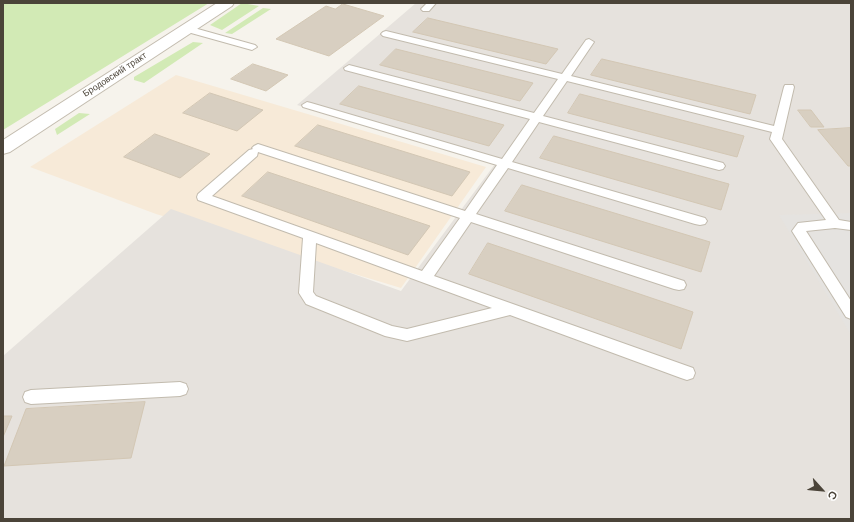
<!DOCTYPE html>
<html>
<head>
<meta charset="utf-8">
<style>
	body { margin:0 }
	#map { position:relative; width:854px; height:522px; overflow:hidden; background:#f6f3ec; font-family:"DM Sans",sans-serif }
	canvas { display:block }
	.frame { position:absolute; inset:0; border:4px solid #4b4439; pointer-events:none }
	.north { position:absolute; left:802px; top:470px; width:40px; height:40px; -webkit-text-stroke:3px #fff; paint-order:stroke; rotate:117deg; font-size:11px; font-weight:700; line-height:16px; text-align:center; color:#4b4439 }
	.north::after { content:''; display:block; margin:auto; width:14px; height:18px; background:#4b4439; clip-path:polygon(50% 0,100% 100%,50% 72%,0 100%) }
</style>
</head>
<body>
<div id="map">
<canvas width="854" height="522"></canvas>
<div class="frame"></div>
<div class="north">С</div>
</div>
<script>
const context = document.querySelector('canvas').getContext('2d');
context.lineJoin = 'round';
function fill(path, color) { context.fillStyle = color; context.fill(path, 'evenodd'); }
function trace(path, color, width, dash) { context.strokeStyle = color; context.lineWidth = width; context.lineCap = dash ? 'butt' : 'round'; context.setLineDash(dash || []); context.stroke(path); }
function label(font, color, halo, rows, align = 'center') {
  context.font = font + ' "DM Sans",sans-serif'; context.lineWidth = 3; context.setLineDash([]); context.textBaseline = 'middle'; context.strokeStyle = halo; context.fillStyle = color; for (const [text, x, y, turn = 0] of rows) {
    context.save(); context.translate(x, y); context.rotate((+turn || 0) * Math.PI / 180); context.textAlign = isNaN(turn) ? turn : align; if (halo) context.strokeText(text, 0, 0); context.fillText(text, 0, 0); context.restore();
  }
}
fill(new Path2D(`
	M176,75L486,167L401,288L156,214L30,167Z`), '#f7ead8');
fill(new Path2D(`
	M416,3H851V519H3V356L171,209L401,291L495,164L297,105Z`), '#e6e2dd');
fill(new Path2D(`
	M3,3H209L3,130Z
	M242,3L259,6L222,30L210,25Z
	M263,8L271,9L232,34L225,33Z
	M193,42L203,43L144,83L134,80V77Z
	M79,113L90,114L57,135L55,129Z`), '#d2eab5');
fill(new Path2D(`
	M851,213V335L779,215Z`), '#e5e3e0');
const building = new Path2D(`
	M343,4L384,16L329,56L276,39L326,6L335,9Z
	M428,18L558,49L546,64L413,32Z
	M396,49L533,83L520,101L380,65Z
	M602,59L756,95L750,114L591,75Z
	M253,64L288,75L266,91L231,79Z
	M359,86L504,125L489,146L340,104Z
	M210,93L263,110L237,131L183,113Z
	M580,94L744,136L737,157L568,113Z
	M798,110H811L824,127H811Z
	M318,125L470,172L452,196L295,146Z
	M851,128V166H848L818,130Z
	M155,134L210,154L180,178L124,157Z
	M554,136L729,184L721,210L540,158Z
	M268,172L430,226L408,255L242,196Z
	M522,185L710,242L701,272L505,211Z
	M488,243L693,312L681,349L469,274Z
	M145,402L131,458L4,466L26,409Z
	M3,416H12L3,437Z`);
fill(building, '#d8cfc1');
trace(building, '#d3c7b4', 1);
const service = new Path2D(`
	M427,3H436L429,11H423L421,9Z
	M187,26L255,45L257,47L252,50L184,31L182,29L184,27Z
	M386,31L562,74L586,40L589,39L594,42L571,76L774,126L784,87L785,85H793L794,87L782,139L839,220L851,222V230L835,228L806,231L851,301V319L846,317L792,231L798,223L826,220L770,139L772,132L567,81L543,116L723,163L725,166L723,169L719,170L539,122L512,162L705,218L707,221L705,224L700,225L695,224L508,168L476,214L684,281L686,285L684,289L679,290L674,289L471,222L434,276L693,368L695,373L693,378L687,380L681,378L510,315L407,341L385,336L306,304L299,293L303,238L198,200L197,197L198,194L249,150L253,149L252,148L254,146L258,144L465,211L497,165L303,107L302,105L307,102L311,103L502,159L530,119L345,70L344,68L349,65L534,113L558,79L383,36L381,34L383,32ZM258,152L460,218L422,271L212,196L257,156ZM316,243L492,308L407,329L392,326L316,296L313,292Z
	M180,382L186,384L188,389L186,394L180,396L31,404L25,402L23,397L25,392L31,390Z`);
const tertiary = new Path2D(`
	M217,3H234L232,6L10,152L3,154V140Z`);
trace(service, '#c2bbae', 2);
trace(tertiary, '#c2bbae', 2);
fill(service, '#fff');
fill(tertiary, '#fff');
label('9px', '#4b4439', '#fff', [
	["Бродовский тракт",115,75,-33]
]);
</script>
</body>
</html>
